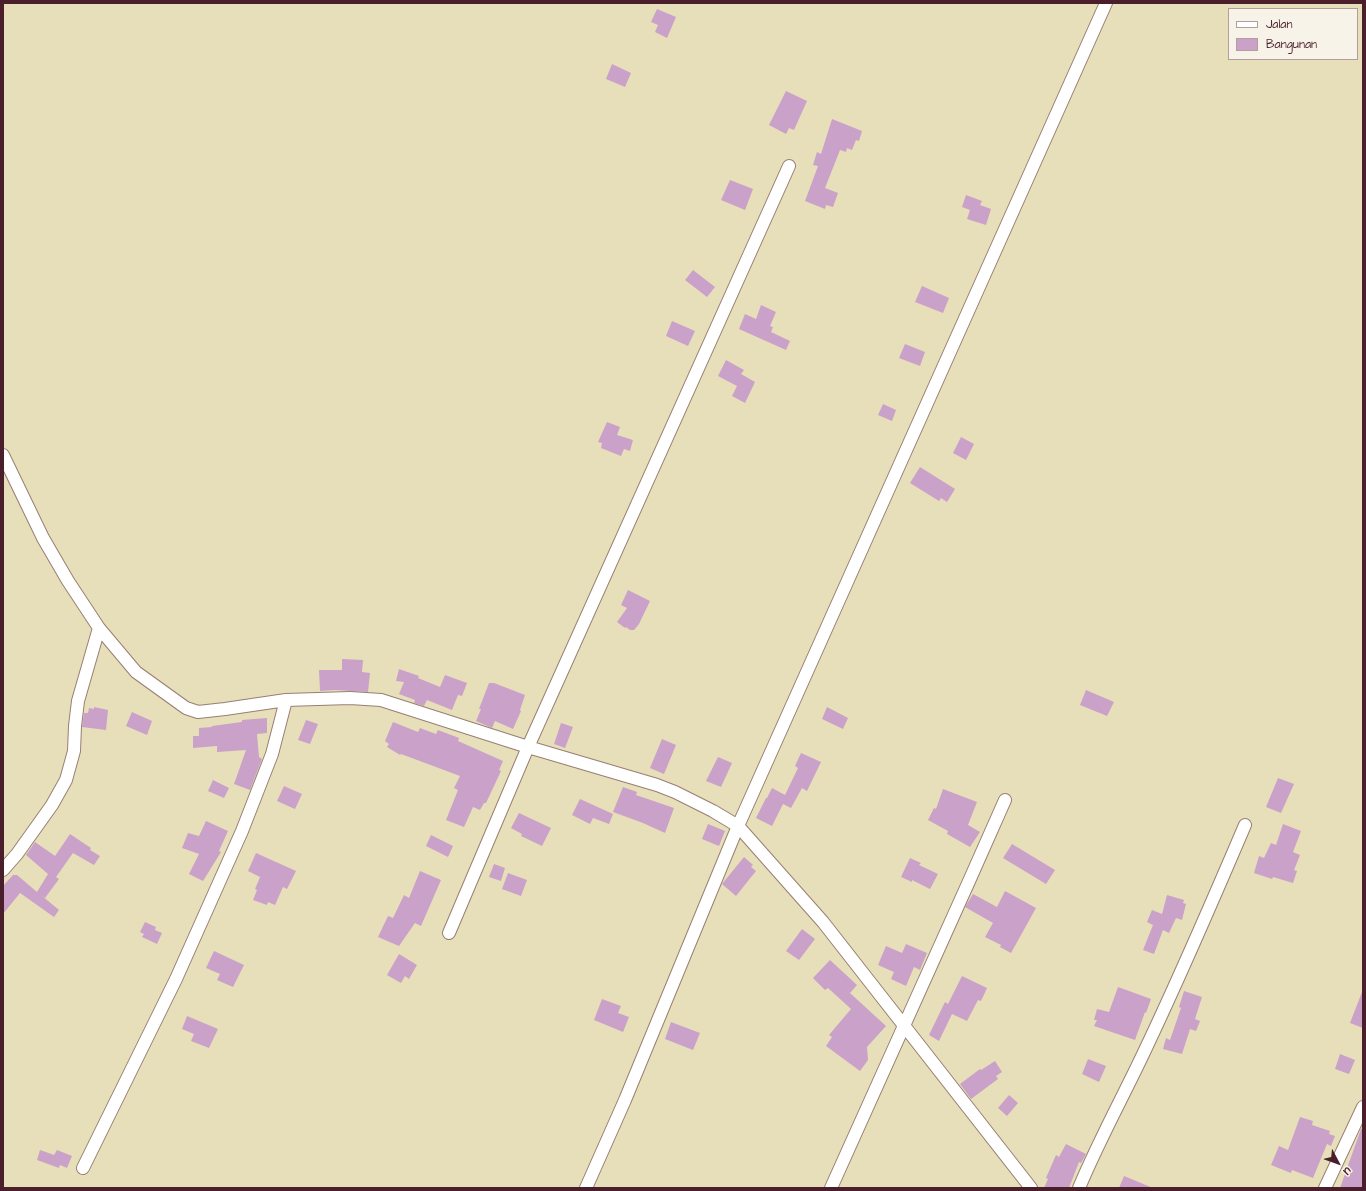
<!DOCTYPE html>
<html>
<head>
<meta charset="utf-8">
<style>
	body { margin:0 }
	#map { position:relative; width:1366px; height:1191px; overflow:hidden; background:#e7dfba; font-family:"Architects Daughter",sans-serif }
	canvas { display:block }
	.frame { position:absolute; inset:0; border:4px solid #4a1f2b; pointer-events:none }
	.legend { position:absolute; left:1228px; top:8px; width:130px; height:52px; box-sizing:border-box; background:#f7f3e8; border:1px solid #b29e9c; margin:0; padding:5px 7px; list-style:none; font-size:12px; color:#4a1f2b }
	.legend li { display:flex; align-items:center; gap:8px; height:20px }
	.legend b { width:20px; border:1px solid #b29e9c }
	.north { position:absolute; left:1318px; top:1143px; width:40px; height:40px; -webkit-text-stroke:3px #f7f3e8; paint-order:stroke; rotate:131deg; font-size:11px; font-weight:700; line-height:16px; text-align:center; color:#4a1f2b }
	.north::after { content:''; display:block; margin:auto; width:14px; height:18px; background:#4a1f2b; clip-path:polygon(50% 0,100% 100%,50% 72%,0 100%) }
</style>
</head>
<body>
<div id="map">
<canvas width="1366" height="1191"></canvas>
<div class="frame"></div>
<ul class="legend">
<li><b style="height:5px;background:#fff"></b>Jalan</li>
<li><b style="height:11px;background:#caa1c8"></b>Bangunan</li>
</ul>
<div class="north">U</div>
</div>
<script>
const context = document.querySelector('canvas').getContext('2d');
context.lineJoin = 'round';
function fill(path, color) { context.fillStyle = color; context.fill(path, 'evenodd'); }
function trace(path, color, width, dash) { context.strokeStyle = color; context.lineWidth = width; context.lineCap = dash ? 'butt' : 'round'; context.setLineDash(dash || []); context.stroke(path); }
fill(new Path2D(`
	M657,9L676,17L667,38L655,32L658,25L651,22Z
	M612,64L631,73L625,87L606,79Z
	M786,91L807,101L794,130L789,128L786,134L769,125Z
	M832,119L862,131L859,141L856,140L852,150L847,148L846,152L840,150L825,188L838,193L833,207L826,205L825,209L805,201L818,166L813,165L817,152L821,154Z
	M730,180L753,189L745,210L721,200Z
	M966,195L982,201L980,205L991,209L986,225L967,219L970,210L962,207Z
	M693,270L715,287L707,297L685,280Z
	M922,286L949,298L943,313L915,302Z
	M761,305L776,312L770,326L773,327L771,332L790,341L786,350L739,329L745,314L756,319Z
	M672,321L695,331L688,346L666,336Z
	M905,344L925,352L920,366L899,358Z
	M726,360L744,370L741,374L755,382L745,403L732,396L737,386L718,376Z
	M883,404L896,410L892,421L878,415Z
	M607,422L620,427L617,435L633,440L630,451L624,449L621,456L601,448L602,443L598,442Z
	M961,437L974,444L966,460L953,453Z
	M920,467L955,489L947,502L941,498L939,501L910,483Z
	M628,590L650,601L639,624L634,630H630L626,627L625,628L617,622L627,608L621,605Z
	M342,659L363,660L362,672L370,673L368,692L335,690L320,691L319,670H342Z
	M399,669L419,676L418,678L440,687L445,675L467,683L462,696L458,695L452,710L427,700L424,706L414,703L415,700L399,694L404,682L396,681Z
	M489,683H494L525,695L520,710L521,711L513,729L495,721L492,728L476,721L481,709H479Z
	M1086,690L1114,702L1107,716L1080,705Z
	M94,707L108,710L106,730L82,727L84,713H88L89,708L94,709Z
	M827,707L848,718L843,729L822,719Z
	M132,712L152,721L147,735L126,726Z
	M267,718V733L257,734L259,757L262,759L250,790L234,784L246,750L217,752V746L193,748V736H199V728L212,727V726L242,722V720Z
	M306,720L318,724L310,744L298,740Z
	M393,722L418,732L420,728L436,734L438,730L459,738L458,741L503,761L499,770L501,771L486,803H484L480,810L473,807L464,827L446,820L458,790L454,788L460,776L401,754L400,755L387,747L389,744L385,741Z
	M561,723L573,727L565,748L554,744Z
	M662,739L676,745L664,774L650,768Z
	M801,753L821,762L807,791L802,788L791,808L783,804L772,826L756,818L766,798H767L772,788L785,795L798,768L795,766Z
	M718,757L732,763L721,787L706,781Z
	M1278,778L1294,784L1281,813L1266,807Z
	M213,780L229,788L224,798L208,791Z
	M284,786L302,794L295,809L277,801Z
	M623,787L637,792L636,795L674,808L665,833L643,823L613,812Z
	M943,789L977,802L968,825L980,832L970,847L947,834L948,831L928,820L934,808L936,809Z
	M580,799L613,814L609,824L593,818L590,824L572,815Z
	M519,813L551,828L542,846L521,836L522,834L511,828Z
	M206,821L228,831L219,851L221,852L203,881L189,874L199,854L182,848L188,833L199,836Z
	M708,824L725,831L719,846L702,839Z
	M1283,824L1301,831L1293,852L1300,855L1294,870L1297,871L1293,883L1273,877L1272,879L1254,873L1259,856L1264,858L1271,843L1276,845Z
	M70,834L91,848L90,850L100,856L94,865L73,853L56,877L59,879L45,898L41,895L59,910L54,917L20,893L3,914V886L13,875H17L37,892L48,874L26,855L35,842L55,856Z
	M431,835L453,846L448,857L426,846Z
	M1012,844L1055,870L1046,884L1003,858Z
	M256,853L296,871L287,889L283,887L275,905L268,902L267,905L253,900L257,890L255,889L260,877L248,871Z
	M744,857L753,865L751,867L756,871L736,896L722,884Z
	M910,858L921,863L919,865L938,874L930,889L912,880V882L901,877Z
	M494,864L505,868L501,881L489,877Z
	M420,871L441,880L421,926L415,923L399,946L378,937L388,916L393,918L404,895L409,898Z
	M508,873L527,880L521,896L502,889Z
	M1005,891L1036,908L1011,953L1000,947L1001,945L985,937L993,923L965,907L973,894L997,907Z
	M1167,895L1184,900L1183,903L1186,904L1182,920L1176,918L1169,933L1163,930L1154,954L1143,950L1153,925L1147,922L1152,910L1162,914Z
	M145,922L156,927L155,930L162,933L157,944L142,937L144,934L140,932Z
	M802,929L815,939L799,960L786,951Z
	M906,944L927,953L920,970L914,967L906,986L891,979L894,972L878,965L886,946L902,953Z
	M214,951L244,965L233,987L217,980L220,974L206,968Z
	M399,954L417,965L409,979L405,976L401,983L387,975Z
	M830,960L857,985L850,993L886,1026L867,1047L868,1060L860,1071L826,1046L832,1037L829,1035L851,1009L828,988L825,990L813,978Z
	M962,976L987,988L981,1001L978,1000L967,1021L952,1014L939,1041L929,1035L945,1002L948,1004Z
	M1118,987L1151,999L1146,1013L1145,1012L1135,1040L1094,1026L1097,1020H1094L1097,1009L1109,1012Z
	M1184,991L1202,997L1195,1019L1200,1021L1196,1031L1190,1029L1182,1054L1163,1049L1166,1038L1170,1040L1181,1008L1179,1007Z
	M1362,992H1363V1028L1350,1023Z
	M602,999L621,1006L618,1013L629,1017L623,1032L594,1020Z
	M187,1016L218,1029L209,1048L191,1041L194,1034L182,1029Z
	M671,1022L700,1033L693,1050L665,1039Z
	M1340,1054L1355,1060L1349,1074L1335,1069Z
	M1088,1059L1106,1066L1099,1082L1082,1074Z
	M995,1061L1002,1072L996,1076L998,1079L971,1099L960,1084L980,1069L981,1070Z
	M1009,1095L1018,1103L1007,1116L998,1108Z
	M1300,1117L1313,1121L1312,1125L1330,1131L1329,1134L1335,1136L1331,1146L1327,1144L1313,1178L1292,1170L1291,1173L1271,1165L1279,1146L1288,1150Z
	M1361,1129H1363V1188H1340Z
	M1066,1144L1086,1154L1081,1163L1079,1162L1069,1188H1044L1048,1179L1046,1178L1056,1155L1059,1157Z
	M40,1150L54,1155L57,1150L72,1156L67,1168L60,1165L59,1168L37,1160Z
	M1124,1176L1153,1188H1119Z`), '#caa1c8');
const minor = new Path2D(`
	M3,455L43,538L68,581L99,628L136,672L186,708L198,712L225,709L286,700L350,698L381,700L528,747L657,785L675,792L713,811L738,826L823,922L1031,1188
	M3,870L17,854L52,805L66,780L74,751L75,726L78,701L99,628
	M449,933L528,747L789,166
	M83,1168L176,979L242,831L272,754L286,700
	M586,1188L625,1100L738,826L1106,3
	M831,1188C888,1059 948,930 1005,800
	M1079,1188C1099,1140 1124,1095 1146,1048C1181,974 1213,900 1245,825
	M1325,1188L1363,1107`);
trace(minor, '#987f72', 14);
trace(minor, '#fff', 12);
</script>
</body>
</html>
